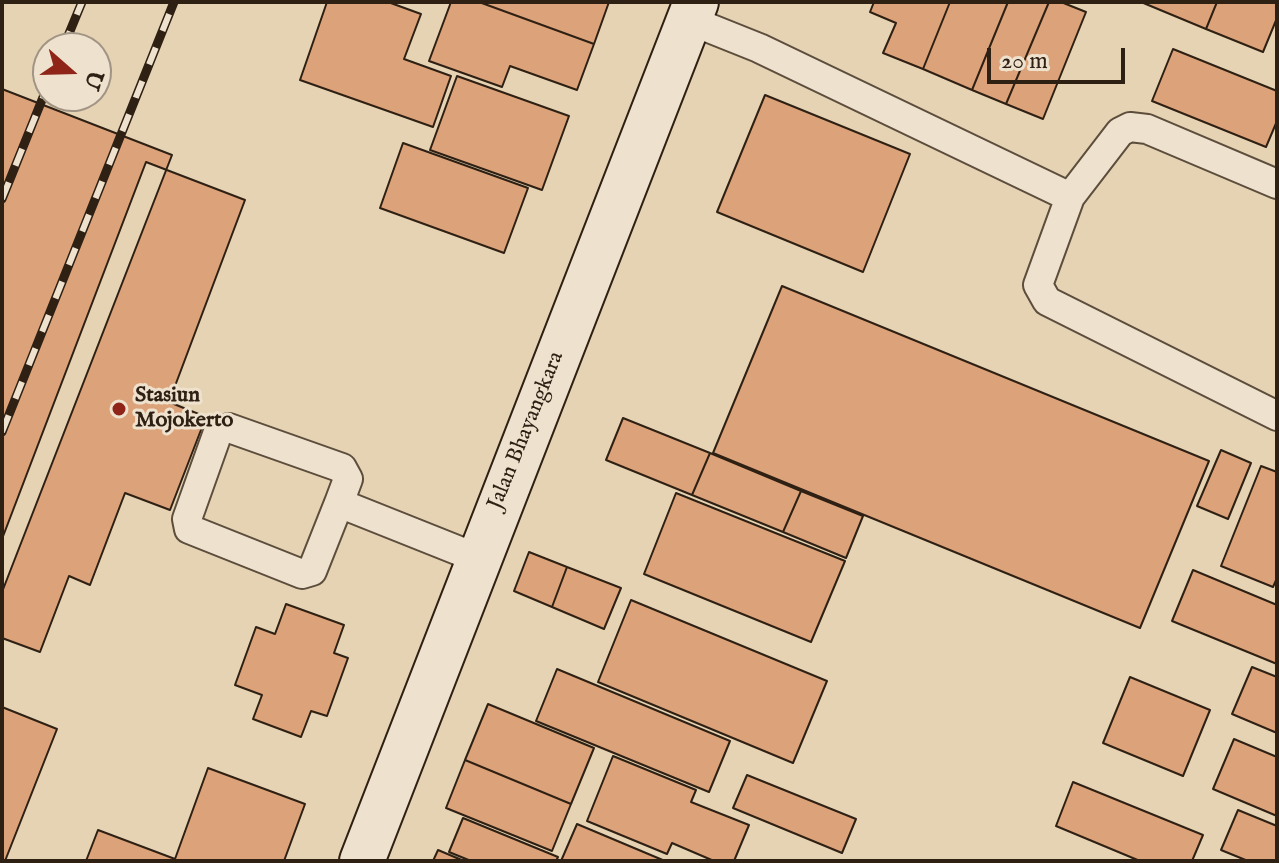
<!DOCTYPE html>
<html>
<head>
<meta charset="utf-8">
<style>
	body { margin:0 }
	#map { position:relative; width:1279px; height:863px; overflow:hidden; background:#e5d3b3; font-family:"IM FELL English",serif }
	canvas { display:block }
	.frame { position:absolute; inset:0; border:4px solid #2f2014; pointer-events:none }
	.north { position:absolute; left:32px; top:32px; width:80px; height:80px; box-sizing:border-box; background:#eee2ce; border:2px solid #a29484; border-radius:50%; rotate:110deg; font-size:22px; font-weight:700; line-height:32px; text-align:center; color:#2f2014 }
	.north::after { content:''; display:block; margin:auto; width:28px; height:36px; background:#8f2418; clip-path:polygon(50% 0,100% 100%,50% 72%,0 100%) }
	.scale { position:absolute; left:987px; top:48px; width:138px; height:36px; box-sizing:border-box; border:4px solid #2f2014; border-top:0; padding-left:10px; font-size:24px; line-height:28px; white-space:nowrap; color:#2f2014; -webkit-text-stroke:6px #eee2ce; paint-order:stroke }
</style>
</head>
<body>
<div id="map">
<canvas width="1279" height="863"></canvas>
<div class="frame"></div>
<div class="north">U</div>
<div class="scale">20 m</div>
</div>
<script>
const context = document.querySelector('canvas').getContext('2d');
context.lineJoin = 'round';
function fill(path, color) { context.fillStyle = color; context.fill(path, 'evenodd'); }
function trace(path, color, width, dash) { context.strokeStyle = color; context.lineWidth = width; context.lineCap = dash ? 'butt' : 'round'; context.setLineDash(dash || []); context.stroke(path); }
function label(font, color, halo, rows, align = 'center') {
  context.font = font + ' "IM FELL English",serif'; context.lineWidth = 6; context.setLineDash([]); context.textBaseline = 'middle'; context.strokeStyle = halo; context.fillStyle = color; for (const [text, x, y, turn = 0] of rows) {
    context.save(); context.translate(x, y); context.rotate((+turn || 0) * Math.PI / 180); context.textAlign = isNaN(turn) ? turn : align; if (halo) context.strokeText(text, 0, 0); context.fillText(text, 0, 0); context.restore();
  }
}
const building = new Path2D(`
	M327,2H388L421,14L404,59L451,76L433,127L300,80Z
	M451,2H479L594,44L577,90L510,66L502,87L429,61Z
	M479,2H609L594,44Z
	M874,2H950L923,69L883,53L896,23L870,12Z
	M950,2H1008L972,90L923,69Z
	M1008,2H1049L1006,104L972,90Z
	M1049,2H1061L1086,12L1043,119L1006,104Z
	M1141,2H1217L1206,29Z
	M1217,2H1277V18L1263,52L1206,29Z
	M1173,49L1277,91V121L1266,147L1152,101Z
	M457,76L569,116L542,190L430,150Z
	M2,89L172,155L2,592Z
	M765,95L910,154L863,272L717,212Z
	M403,143L528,188L504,253L380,208Z
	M146,162L245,200L169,402L206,417L170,510L125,493L90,585L69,576L40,652L2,638V539Z
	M782,286L1209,461L1140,628L713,453Z
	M623,418L710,453L692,495L606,460Z
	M1221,450L1251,463L1228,519L1197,506Z
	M710,453L801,491L783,532L692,495Z
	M1261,466L1277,472V578L1273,587L1221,566Z
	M801,491L863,516L846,558L783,532Z
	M676,493L845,561L811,642L644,574Z
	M529,552L567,567L552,607L514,591Z
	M567,567L621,588L604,629L552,607Z
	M1193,570L1277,605V664L1172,621Z
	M631,600L827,681L793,763L598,682Z
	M286,604L344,625L334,653L348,658L327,716L311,711L301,737L253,719L262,695L235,685L256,627L275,634Z
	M1252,667L1277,677V733L1232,714Z
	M557,669L730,741L709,792L536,721Z
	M1130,677L1210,710L1183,776L1103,743Z
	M488,704L594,748L571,804L465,760Z
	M2,707L57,729L5,861H2Z
	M1234,739L1277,757V816L1213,789Z
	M613,756L696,790L691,802L749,825L734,861H714L672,843L667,854L587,821Z
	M465,760L571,804L552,851L446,808Z
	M208,768L305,804L284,861H86L98,830L175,859Z
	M747,775L856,819L842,853L733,808Z
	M1073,782L1203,835L1192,861H1140L1056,826Z
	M1238,810L1277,826V861H1248L1221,850Z
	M463,818L558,857L556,861H471L449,852Z
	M577,824L665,861H561Z
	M438,850L464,861H433Z`);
fill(building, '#dca279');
trace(building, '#2f2014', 2);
const service = new Path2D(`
	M689,20L759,48L1070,197
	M1277,184L1147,129L1130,127L1120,132L1070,197L1038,285L1047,301L1277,416
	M339,503L348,479L342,468L229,428L218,432L187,519L189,529L302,574L312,571L339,503L477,558`);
const secondary = new Path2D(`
	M362,861L696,2`);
trace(service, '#5c4d3c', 32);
trace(secondary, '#2f2014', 48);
trace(service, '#eee2ce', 28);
trace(secondary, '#eee2ce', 44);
const rail = new Path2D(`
	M63,48L82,2
	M2,199L48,85
	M2,432L174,2`);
trace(rail, '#2f2014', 9);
trace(rail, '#eee2ce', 6, [18]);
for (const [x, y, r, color] of [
	[119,409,8,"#8f2418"]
]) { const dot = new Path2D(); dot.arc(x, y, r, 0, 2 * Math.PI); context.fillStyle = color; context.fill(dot); trace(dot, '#eee2ce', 3); }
label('bold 22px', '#2f2014', '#eee2ce', [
	["Stasiun",135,396],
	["Mojokerto",135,421]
], 'left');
label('22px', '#2f2014', '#eee2ce', [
	["Jalan Bhayangkara",527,431,-68]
]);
</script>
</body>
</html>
